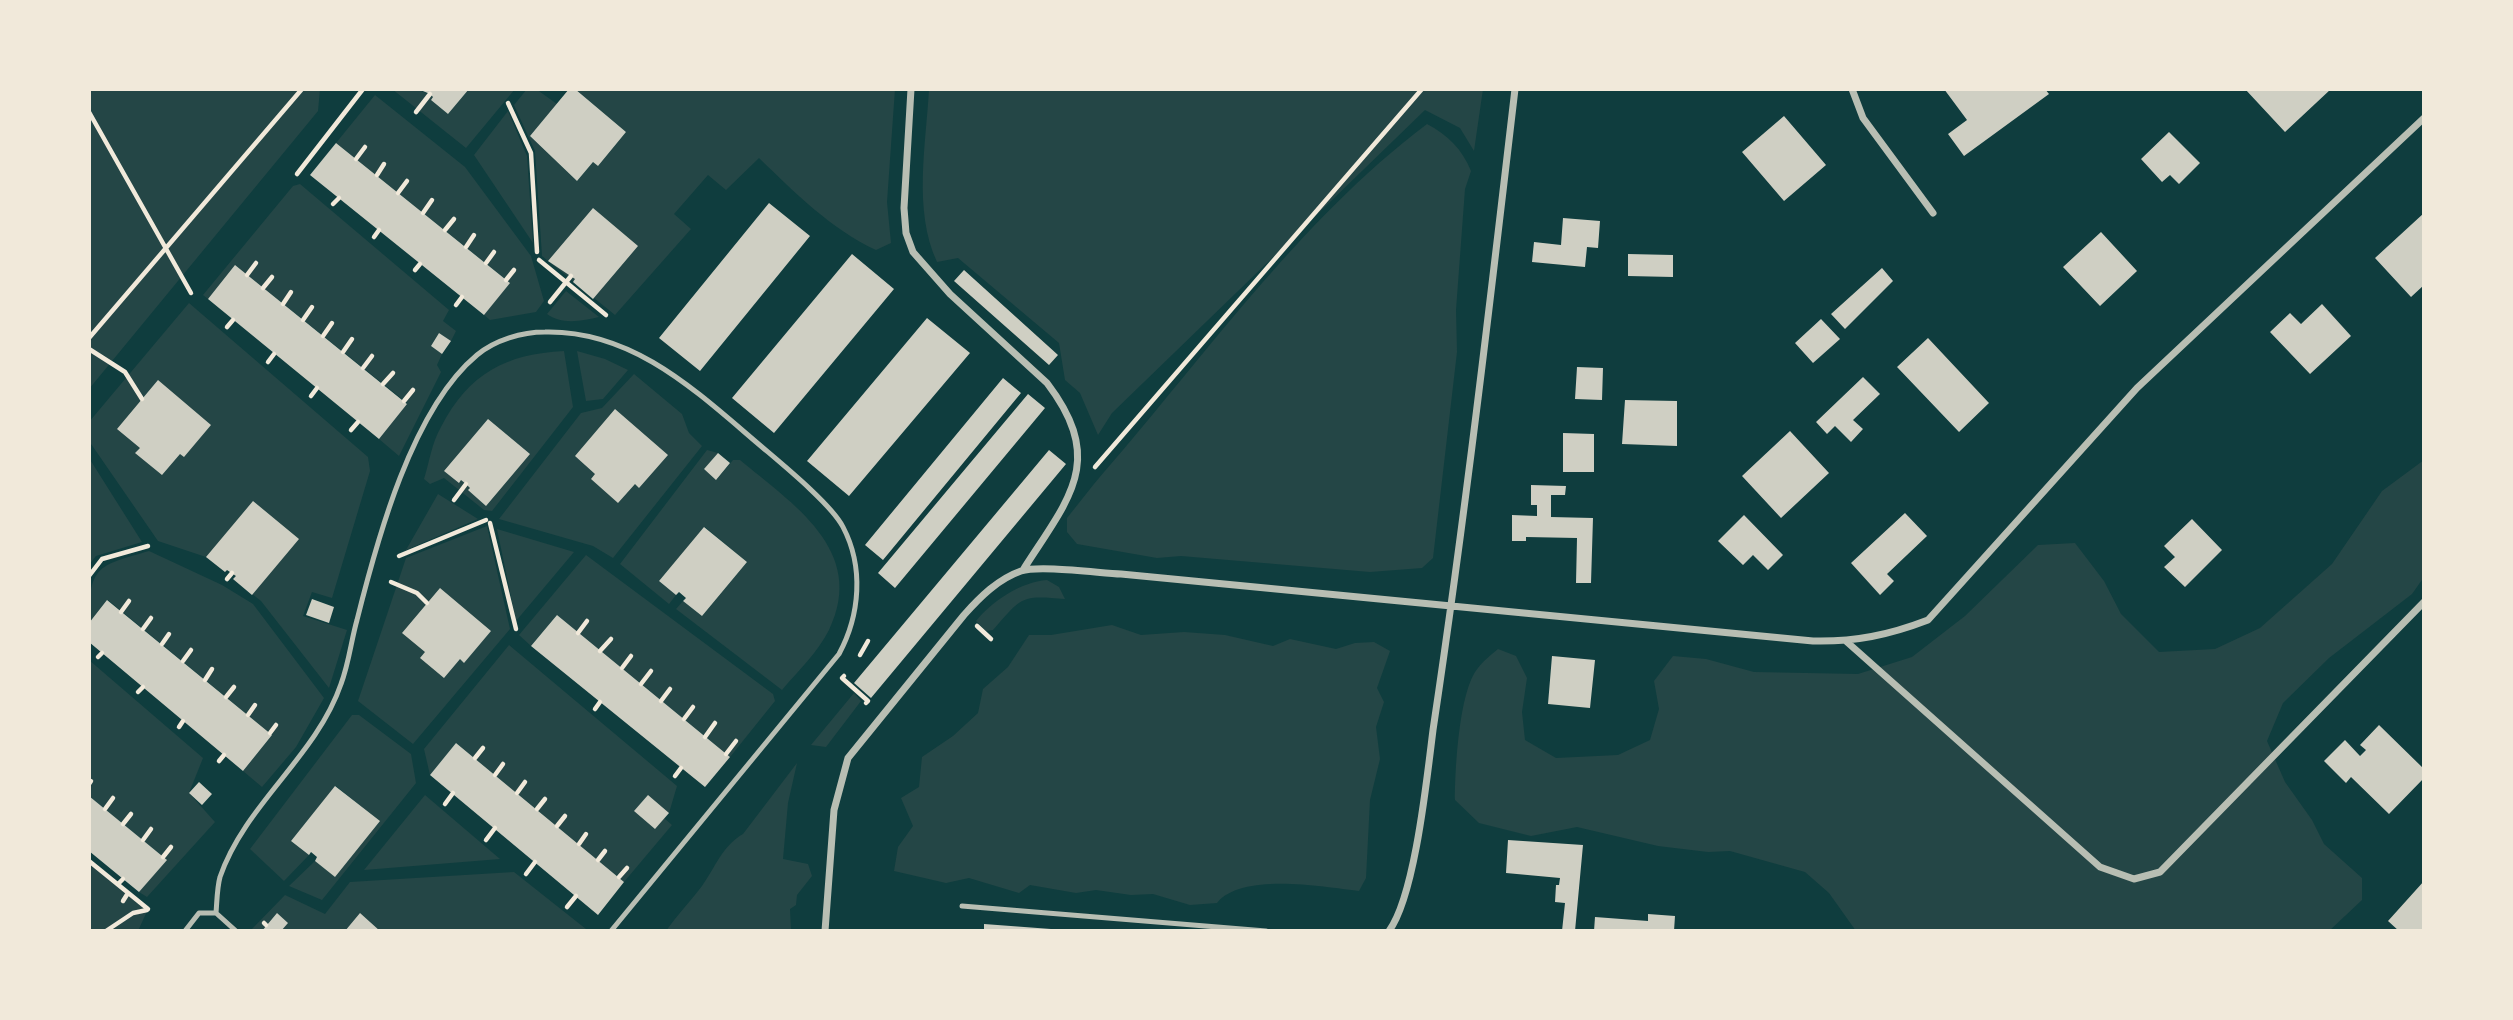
<!DOCTYPE html>
<html>
<head>
<meta charset="utf-8">
<style>
	body { margin:0 }
	#map { position:relative; width:2513px; height:1020px; overflow:hidden; background:#0f3d3e; font-family:"Public Sans",sans-serif }
	canvas { display:block }
	.frame { position:absolute; inset:0; border:91px solid #f1e9da; pointer-events:none }
</style>
</head>
<body>
<div id="map">
<canvas width="2513" height="1020"></canvas>
<div class="frame"></div>
</div>
<script>
const context = document.querySelector('canvas').getContext('2d');
context.lineJoin = 'round';
function fill(path, color) { context.fillStyle = color; context.fill(path, 'evenodd'); }
function trace(path, color, width, dash) { context.strokeStyle = color; context.lineWidth = width; context.lineCap = dash ? 'butt' : 'round'; context.setLineDash(dash || []); context.stroke(path); }
fill(new Path2D(`
	M89,89H320L318,111L89,389Z
	M392,89H418L433,97L431,100L448,114L469,89H515L466,148Z
	M527,89H536L557,104L530,136L577,181L593,162L598,166L626,132L575,89H895L887,202L891,243L876,250C831,229 794,192 759,158L726,190L708,175L674,214L691,229L615,315L542,256L535,151L514,105Z
	M929,89H1483L1474,151L1460,128L1425,110L1112,413L1098,435L1080,393L1065,380L1059,343L958,258L937,262C913,210 926,145 929,89Z
	M375,95L465,167L531,256L544,301L536,312L490,320L484,315L509,282L336,143Z
	M508,111L527,156L533,243L474,155Z
	M1427,124C1448,135 1462,149 1471,171L1465,189L1456,310L1457,352L1433,558L1422,568L1370,572L1181,556L1157,558L1077,544L1067,532V518L1094,484C1200,363 1298,221 1427,124Z
	M300,184L449,310L443,321L456,331L451,341L439,333L431,346L442,354L437,365L441,372L399,456L379,439L407,403L236,266L208,299L203,295L293,186Z
	M566,291L599,317C583,321 561,325 547,314Z
	M189,303L368,457L370,471L332,598L312,592L303,616L347,630L329,688L261,601L233,579L235,576L228,570L225,572L206,557L158,541L89,441V422Z
	M564,351L573,407L492,511L484,510L444,478L430,484L424,479C429,463 432,442 441,427C469,373 506,354 564,351Z
	M577,351L605,359L628,370L603,399L586,401Z
	M634,374L682,414L689,433L702,446L613,558L593,546L499,519L581,413L602,408Z
	M707,450L718,453L704,469L717,479L733,460H740C791,503 868,550 829,630C818,652 798,671 782,690L676,609L683,601L702,616L747,562L705,527L659,581L676,595L669,604L620,564Z
	M89,458L142,542L96,556L89,565Z
	M2424,460V577L2412,594L2329,658L2283,703L2267,741L2285,782L2312,820L2324,844L2362,878V900L2329,931H1856L1829,893L1805,872L1730,851L1708,852L1658,846L1577,827L1531,836L1479,823L1455,800C1455,770 1459,690 1478,668C1483,661 1491,655 1498,649L1516,656L1527,678L1522,712L1525,740L1556,758L1618,755L1650,740L1659,709L1654,681L1673,656L1706,659L1754,672L1858,674L1912,657L1965,616L2038,545L2075,543L2104,581L2121,614L2159,652L2215,649L2260,628L2332,564L2382,491Z
	M438,494L478,519L406,550Z
	M487,526L510,629L413,744L358,701L406,558Z
	M497,529L574,552L516,621Z
	M149,551L222,585L253,604L324,698L296,747L262,787L243,771L272,735L108,600L89,623C89,566 97,566 149,551Z
	M586,555L773,694L775,701L730,757L557,615L531,646L519,635Z
	M1047,580L1059,587L1065,599C1020,595 1022,597 993,630L986,631L976,621C992,601 1021,582 1047,580Z
	M1112,625L1141,635L1184,632L1225,635L1273,646L1290,639L1336,649L1355,643L1374,642L1390,651L1377,688L1384,702L1376,727L1380,759L1370,800L1366,878L1359,891C1323,887 1242,872 1217,903L1190,905L1153,894L1131,895L1096,890L1076,893L1030,885L1019,893L969,878L946,883L894,871L898,847L913,826L901,798L919,787L922,757L953,736L978,713L983,689L1008,667L1029,635H1051Z
	M509,645L677,786L669,813L655,829L664,818L672,825L624,882L456,743L430,775L424,749Z
	M89,660L203,758L189,793L215,822L147,897L139,892L166,859L89,796Z
	M854,693L861,701L826,747L811,745Z
	M352,715H359L411,754L416,783L322,900L289,886L315,861L335,877L379,821L336,786L291,841L309,855L284,881L250,849Z
	M797,763L788,803L783,859L808,864L812,876L797,895L796,905L790,909L791,931H666C677,915 690,902 702,886C715,868 722,846 743,834Z
	M425,795L500,859L364,870Z
	M89,861L148,909L138,931H89Z
	M514,872L586,929L251,930L285,895L325,914L350,882Z`), '#244646');
fill(new Path2D(`
	M418,89H469L448,114L431,100L433,97L430,94Z
	M569,89H575L626,132L598,166L593,162L577,181L530,136Z
	M1944,89H2045L2049,94L1964,156L1948,134L1967,120Z
	M2245,89H2331L2285,132Z
	M1784,116L1826,165L1784,201L1742,152Z
	M2169,132L2200,163L2179,184L2170,175L2162,182L2141,159Z
	M336,143L510,283L484,315L310,175Z
	M769,203L810,236L700,371L659,338Z
	M593,208L638,246L593,299L573,282L575,279L548,261Z
	M2424,213V285L2411,297L2375,258Z
	M1563,218L1600,221L1598,248L1587,247L1585,267L1532,262L1534,242L1561,245Z
	M2101,232L2137,271L2100,306L2063,267Z
	M852,254L894,289L774,433L732,398Z
	M1628,254L1673,255V277L1628,276Z
	M235,265L407,404L379,439L208,299Z
	M1882,268L1893,281L1845,329L1831,314Z
	M964,270L1058,355L1049,365L954,281Z
	M2322,304L2351,336L2310,374L2270,332L2290,313L2301,324Z
	M927,318L970,353L849,496L807,461Z
	M1821,319L1840,339L1813,363L1795,343Z
	M439,333L451,341L442,354L431,346Z
	M1928,338L1989,403L1959,432L1897,367Z
	M1577,367L1603,368L1602,400L1575,399Z
	M1863,377L1880,394L1853,420L1863,429L1851,442L1835,426L1827,434L1816,422Z
	M1003,378L1021,393L883,560L865,545Z
	M158,380L211,425L184,457L180,454L162,475L135,453L140,448L117,429Z
	M1028,394L1045,408L895,588L878,573Z
	M1625,400L1677,401V446L1622,444Z
	M615,409L668,455L639,488L635,484L618,503L591,479L595,474L575,456Z
	M488,419L530,454L486,506L468,490L470,488L466,484L461,480L459,483L444,471Z
	M1790,431L1829,473L1781,518L1742,476Z
	M1563,433L1594,434V472H1563Z
	M1049,450L1066,464L871,698L854,683Z
	M718,453L730,463L716,480L704,469Z
	M1531,485L1566,486L1565,495H1551V517L1593,518L1591,583H1576L1577,538L1526,537V541H1512V515L1537,516V505H1531Z
	M253,501L299,539L252,595L233,579L236,576L227,570L225,572L206,557Z
	M1905,513L1927,536L1887,574L1894,581L1880,595L1851,563Z
	M1744,515L1783,555L1768,570L1753,555L1743,565L1718,541Z
	M2192,519L2222,550L2185,587L2164,567L2175,557L2164,546Z
	M704,527L747,562L702,616L683,601L686,598L679,592L676,595L659,581Z
	M440,588L491,631L464,663L460,659L444,678L420,658L425,652L402,633Z
	M312,599L334,607L329,623L306,615Z
	M107,600L272,735L243,771L89,642V623Z
	M557,615L730,757L705,787L531,646Z
	M1552,656L1595,660L1590,708L1548,704Z
	M2379,725L2424,769V778L2389,814L2351,777L2346,783L2324,761L2345,740L2360,756L2366,750L2360,745Z
	M456,743L624,882L598,915L430,775Z
	M199,782L212,794L202,805L189,793Z
	M335,786L380,821L335,877L315,861L317,857L311,852L309,855L291,841Z
	M648,795L669,813L655,829L634,811Z
	M89,796L167,860L139,892L89,851Z
	M1508,840L1583,845L1575,931H1562L1565,903L1555,902L1556,885H1559L1560,878L1506,873Z
	M2424,881V931H2399L2388,921Z
	M277,913L288,923L281,931H262Z
	M360,913L380,931H345Z
	M1648,914L1675,916L1674,931H1594L1595,917L1648,921Z
	M984,924L1051,929V931H984Z`), '#cfcfc3');
trace(new Path2D(`
	M508,103L531,153L537,252
	M89,112L191,293
	M416,112L430,94
	M356,159L365,147
	M297,174L363,89
	M377,175L384,164
	M398,193L407,181
	M333,204L339,198
	M423,213L432,200
	M445,230L454,219
	M374,237L379,230
	M466,247L474,235
	M539,260L606,315
	M486,263L494,252
	M415,270L420,264
	M247,275L256,263
	M506,280L514,270
	M263,288L272,277
	M550,302L571,276
	M283,304L291,292
	M456,305L462,297
	M303,320L312,307
	M227,327L233,320
	M323,336L332,323
	M89,338L302,89
	M89,349L125,372L142,399
	M343,352L352,339
	M268,362L274,354
	M363,368L372,356
	M383,384L393,373
	M311,396L317,388
	M404,401L413,390
	M351,430L358,422
	M1095,467L1422,89
	M454,500L466,484
	M490,523L516,629
	M399,556L486,520
	M89,576L102,559L148,546
	M227,579L232,573
	M391,582L417,593L427,603
	M121,612L129,601
	M977,626L991,639
	M143,629L151,618
	M578,633L587,621
	M162,644L169,634
	M600,651L611,639
	M860,655L868,641
	M98,657L102,653
	M183,661L191,650
	M622,668L631,656
	M844,676L842,678L868,701L866,703
	M205,680L212,669
	M641,684L651,671
	M138,692L143,687
	M226,697L234,687
	M661,701L670,689
	M595,709L600,702
	M248,715L255,705
	M684,719L693,707
	M179,727L183,721
	M270,733L276,725
	M705,737L715,723
	M726,754L736,741
	M475,758L483,748
	M219,761L224,755
	M495,775L503,764
	M675,776L681,768
	M89,784L91,781
	M517,793L525,782
	M445,804L453,793
	M105,809L113,798
	M537,809L545,799
	M123,824L131,814
	M557,826L565,816
	M143,840L151,829
	M486,840L495,828
	M579,844L586,834
	M163,857L171,847
	M598,860L605,851
	M89,861L148,909
	M526,874L535,862
	M619,877L627,868
	M118,884L123,879
	M123,901L128,893
	M567,907L576,896
	M264,923L266,925
	M106,931L133,913L147,910`), '#f1e9da', 4.5);
trace(new Path2D(`
	M962,906L1266,931
	M185,931L199,913H216
	M236,931L216,913C217,901 217,888 220,877C245,804 316,757 341,684C349,663 351,641 357,620C377,540 412,409 477,355C495,340 522,332 545,332C634,330 697,392 762,447C782,464 832,505 843,527C864,567 860,615 839,654L611,931`), '#b8beb3', 5);
trace(new Path2D(`
	M911,89L904,208L906,233L913,252L950,294L1047,383C1107,462 1068,499 1023,570
	M1852,89L1863,118L1933,213
	M1847,642L2100,867L2134,879L2160,872L2424,602
	M825,931L834,810L848,758L964,615C980,597 998,579 1021,571C1039,565 1099,573 1121,574L1813,641C1855,642 1889,635 1928,620L2137,388L2424,118
	M1389,931C1415,896 1427,777 1433,730C1465,517 1490,303 1515,89`), '#b8beb3', 7);
</script>
</body>
</html>
